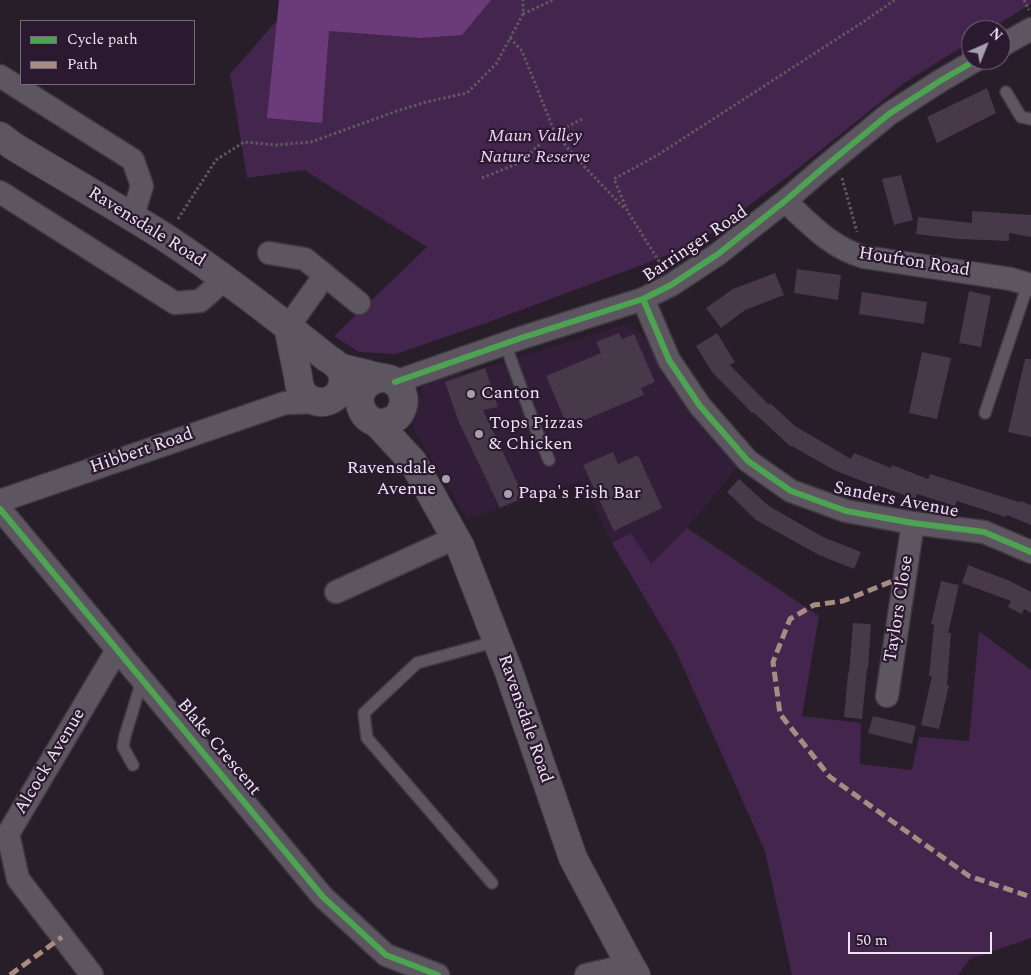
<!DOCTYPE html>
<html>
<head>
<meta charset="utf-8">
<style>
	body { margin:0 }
	#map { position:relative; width:1031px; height:975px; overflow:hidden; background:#271e2a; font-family:Spectral,serif }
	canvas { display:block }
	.legend { position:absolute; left:20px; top:20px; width:175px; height:65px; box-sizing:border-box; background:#2a192f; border:1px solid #796a7d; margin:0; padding:6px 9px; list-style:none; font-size:15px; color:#efe3f2 }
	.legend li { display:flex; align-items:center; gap:10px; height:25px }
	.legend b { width:25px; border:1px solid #796a7d }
	.north { position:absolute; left:961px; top:20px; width:50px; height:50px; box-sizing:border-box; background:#2a192f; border:1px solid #796a7d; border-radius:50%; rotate:44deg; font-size:14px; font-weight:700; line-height:20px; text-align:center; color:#efe3f2 }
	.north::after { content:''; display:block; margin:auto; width:18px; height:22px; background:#a99eac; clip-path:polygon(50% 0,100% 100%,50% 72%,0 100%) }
	.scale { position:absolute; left:848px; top:932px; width:144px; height:22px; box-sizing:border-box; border:2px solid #efe3f2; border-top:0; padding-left:6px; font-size:15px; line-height:18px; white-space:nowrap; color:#efe3f2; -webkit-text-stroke:4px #2a192f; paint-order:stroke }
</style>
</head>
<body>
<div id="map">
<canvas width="1031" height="975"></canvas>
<ul class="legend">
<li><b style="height:6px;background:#4ca352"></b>Cycle path</li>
<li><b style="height:6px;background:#a88b81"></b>Path</li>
</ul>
<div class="north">N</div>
<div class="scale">50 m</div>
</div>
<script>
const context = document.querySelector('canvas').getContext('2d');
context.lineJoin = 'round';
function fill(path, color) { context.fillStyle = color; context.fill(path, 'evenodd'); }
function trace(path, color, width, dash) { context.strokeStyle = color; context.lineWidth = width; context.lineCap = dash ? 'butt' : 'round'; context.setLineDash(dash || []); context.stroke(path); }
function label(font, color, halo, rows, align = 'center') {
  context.font = font + ' Spectral,serif'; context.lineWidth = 4.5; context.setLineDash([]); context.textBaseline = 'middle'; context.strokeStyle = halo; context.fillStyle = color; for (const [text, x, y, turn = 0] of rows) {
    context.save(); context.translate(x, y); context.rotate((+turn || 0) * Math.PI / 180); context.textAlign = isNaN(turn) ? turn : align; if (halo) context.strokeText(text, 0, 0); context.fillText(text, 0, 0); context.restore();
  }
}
fill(new Path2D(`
	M626,324L644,336L680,399L707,433L741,463L687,528L651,565L631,534L612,543L582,481L467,519L415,432L410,411L424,383L460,368L462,375Z`), '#321e38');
fill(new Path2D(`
	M295,0H1031V4L989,30H971V41L903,84L786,178L702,240L658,259L486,323L396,354L359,352L334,336L427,247L304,170L247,178L230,74Z
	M687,528L819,616L802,716L861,723L860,764L912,770L919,737L969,741L979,631L1031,670V938L970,959L958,975H792L765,851L675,649L612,543L631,533L651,564Z`), '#44254d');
fill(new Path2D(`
	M279,0H491L462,35L421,38L329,31L322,123L267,118Z`), '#6b3b79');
fill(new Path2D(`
	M987,88L996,113L937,143L927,117Z
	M901,175L913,220L894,225L882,179Z
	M972,211L1031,215V237L1009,233V241L959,239L916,234L918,217L972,223Z
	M797,269L841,275L838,300L794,293Z
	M775,273L784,295L745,310L721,328L706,308L733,289Z
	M969,291L991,296L981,347L959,343Z
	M862,292L927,302L924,324L859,314Z
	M619,333L622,339L634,334L655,382L641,388L644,395L568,427L546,376L601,353L596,342Z
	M717,333L735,362L730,365L769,405L770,403L795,426L851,459L854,453L891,468L892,465L928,479L930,474L1019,502L1020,501L1031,505V525L1007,515L1006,517L957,501L955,506L917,494L915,499L877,485V487L834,470L792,446L791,447L753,412L752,413L712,372L696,346Z
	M922,352L951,358L937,419L909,413Z
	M1025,359H1031V437L1008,432Z
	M485,368L498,407L483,410L524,497L500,508L458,420L445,382Z
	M613,452L618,464L638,455L662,508L614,531L583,465Z
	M739,479L769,506L823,537L861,552L854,569L819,555L756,520L727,492Z
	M968,565L1010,581L1031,592V613L1024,609L1022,614L1008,607L1011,601L962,583Z
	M941,581L959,585L948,633H951L947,685H949L939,729L921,725L932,676H929L934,625L931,624Z
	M853,623L871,624L868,669H867L862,719L844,717L848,673H849Z
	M873,716L916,726L912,744L868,733Z`), '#47384a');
const lane = new Path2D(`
	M1006,92L1021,117L1031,119
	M505,343L537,432L549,460
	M985,413L1028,284
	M133,765L123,747L125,736L142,680
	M492,883L367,738L364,713L417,663L497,641`);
const street = new Path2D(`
	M1001,46L1031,29
	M0,76L133,160L142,186L132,218
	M0,192L175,303L200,301L225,279
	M785,201C810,224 830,247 864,257L1011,279L1031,285
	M269,253L305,259L359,303
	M643,299L669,360L700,406L748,461L791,491L846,511L913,523L984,532L1031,552
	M288,327L325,275
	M395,382L521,338L643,299L671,285L718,254L785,201L822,169L889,114L940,81L976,60
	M0,501L285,403L319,402
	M0,509L323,897L386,955L438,975
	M336,592L455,538
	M887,696L913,523
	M92,975L18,879L8,834L117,650
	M586,975L630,965`);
const secondary = new Path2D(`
	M0,136L13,146C64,177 116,206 166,238C222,275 275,316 327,358C360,375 336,413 310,399C301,395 299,386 298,376L288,327
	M339,367C349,370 360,372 370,375C376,377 383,377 389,379C402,383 407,399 401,411C399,416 395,419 390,421C361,433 344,385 381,378
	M377,423L413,462L460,546L509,672L573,858L630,965L636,975`);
trace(lane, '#403843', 14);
trace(street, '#403843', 25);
trace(secondary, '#403843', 30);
trace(new Path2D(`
	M1024,0L1029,10
	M523,14L553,0
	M510,38L522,51L555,133L577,159L625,209
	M482,178L519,163L548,137L582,119
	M842,178L857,232
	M178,219L216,160L244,142L276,145L311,142L397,111L426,102L467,93L496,64L523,14V0
	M662,266L628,212L614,179L656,156L863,22L895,0`), '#5e5860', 3, [2.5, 2.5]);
trace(lane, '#5d5660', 11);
trace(street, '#5d5660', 22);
trace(secondary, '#5d5660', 28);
trace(new Path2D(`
	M905,576L843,601L814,605L790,619L773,662L780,714L830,777L969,876L1031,897
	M10,975L62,937`), '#a88b81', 5, [10, 5]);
trace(new Path2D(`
	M643,299L669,360L700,406L748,461L791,491L846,511L913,523L984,532L1031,552
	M395,382L521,338L643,299L671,285L718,254L785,201L822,169L889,114L940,81L976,60
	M0,509L323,897L386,955L438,975`), '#4ca352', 6);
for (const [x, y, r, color] of [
	[471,394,5,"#a99eac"],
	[479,434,5,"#a99eac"],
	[446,479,5,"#a99eac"],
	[508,494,5,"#a99eac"]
]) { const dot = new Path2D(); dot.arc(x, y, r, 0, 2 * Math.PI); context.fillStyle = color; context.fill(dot); trace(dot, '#2a192f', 2); }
label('italic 18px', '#f0d1f8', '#2a192f', [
	["Maun Valley",535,137],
	["Nature Reserve",535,158]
]);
label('18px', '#efe3f2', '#2a192f', [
	["Ravensdale Road",146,228,32],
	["Barringer Road",696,245,-34],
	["Houfton Road",914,263,9],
	["Hibbert Road",142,452,-19],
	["Sanders Avenue",896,501,11],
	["Taylors Close",900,609,-81],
	["Ravensdale Road",524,719,71],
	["Blake Crescent",218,748,50],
	["Alcock Avenue",51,762,-59]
]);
label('18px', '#efe3f2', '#2a192f', [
	["Canton",481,394],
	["Tops Pizzas",489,424],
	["& Chicken",489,445],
	["Ravensdale",436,469,"right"],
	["Avenue",436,490,"right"],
	["Papa's Fish Bar",518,494]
], 'left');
</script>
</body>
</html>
